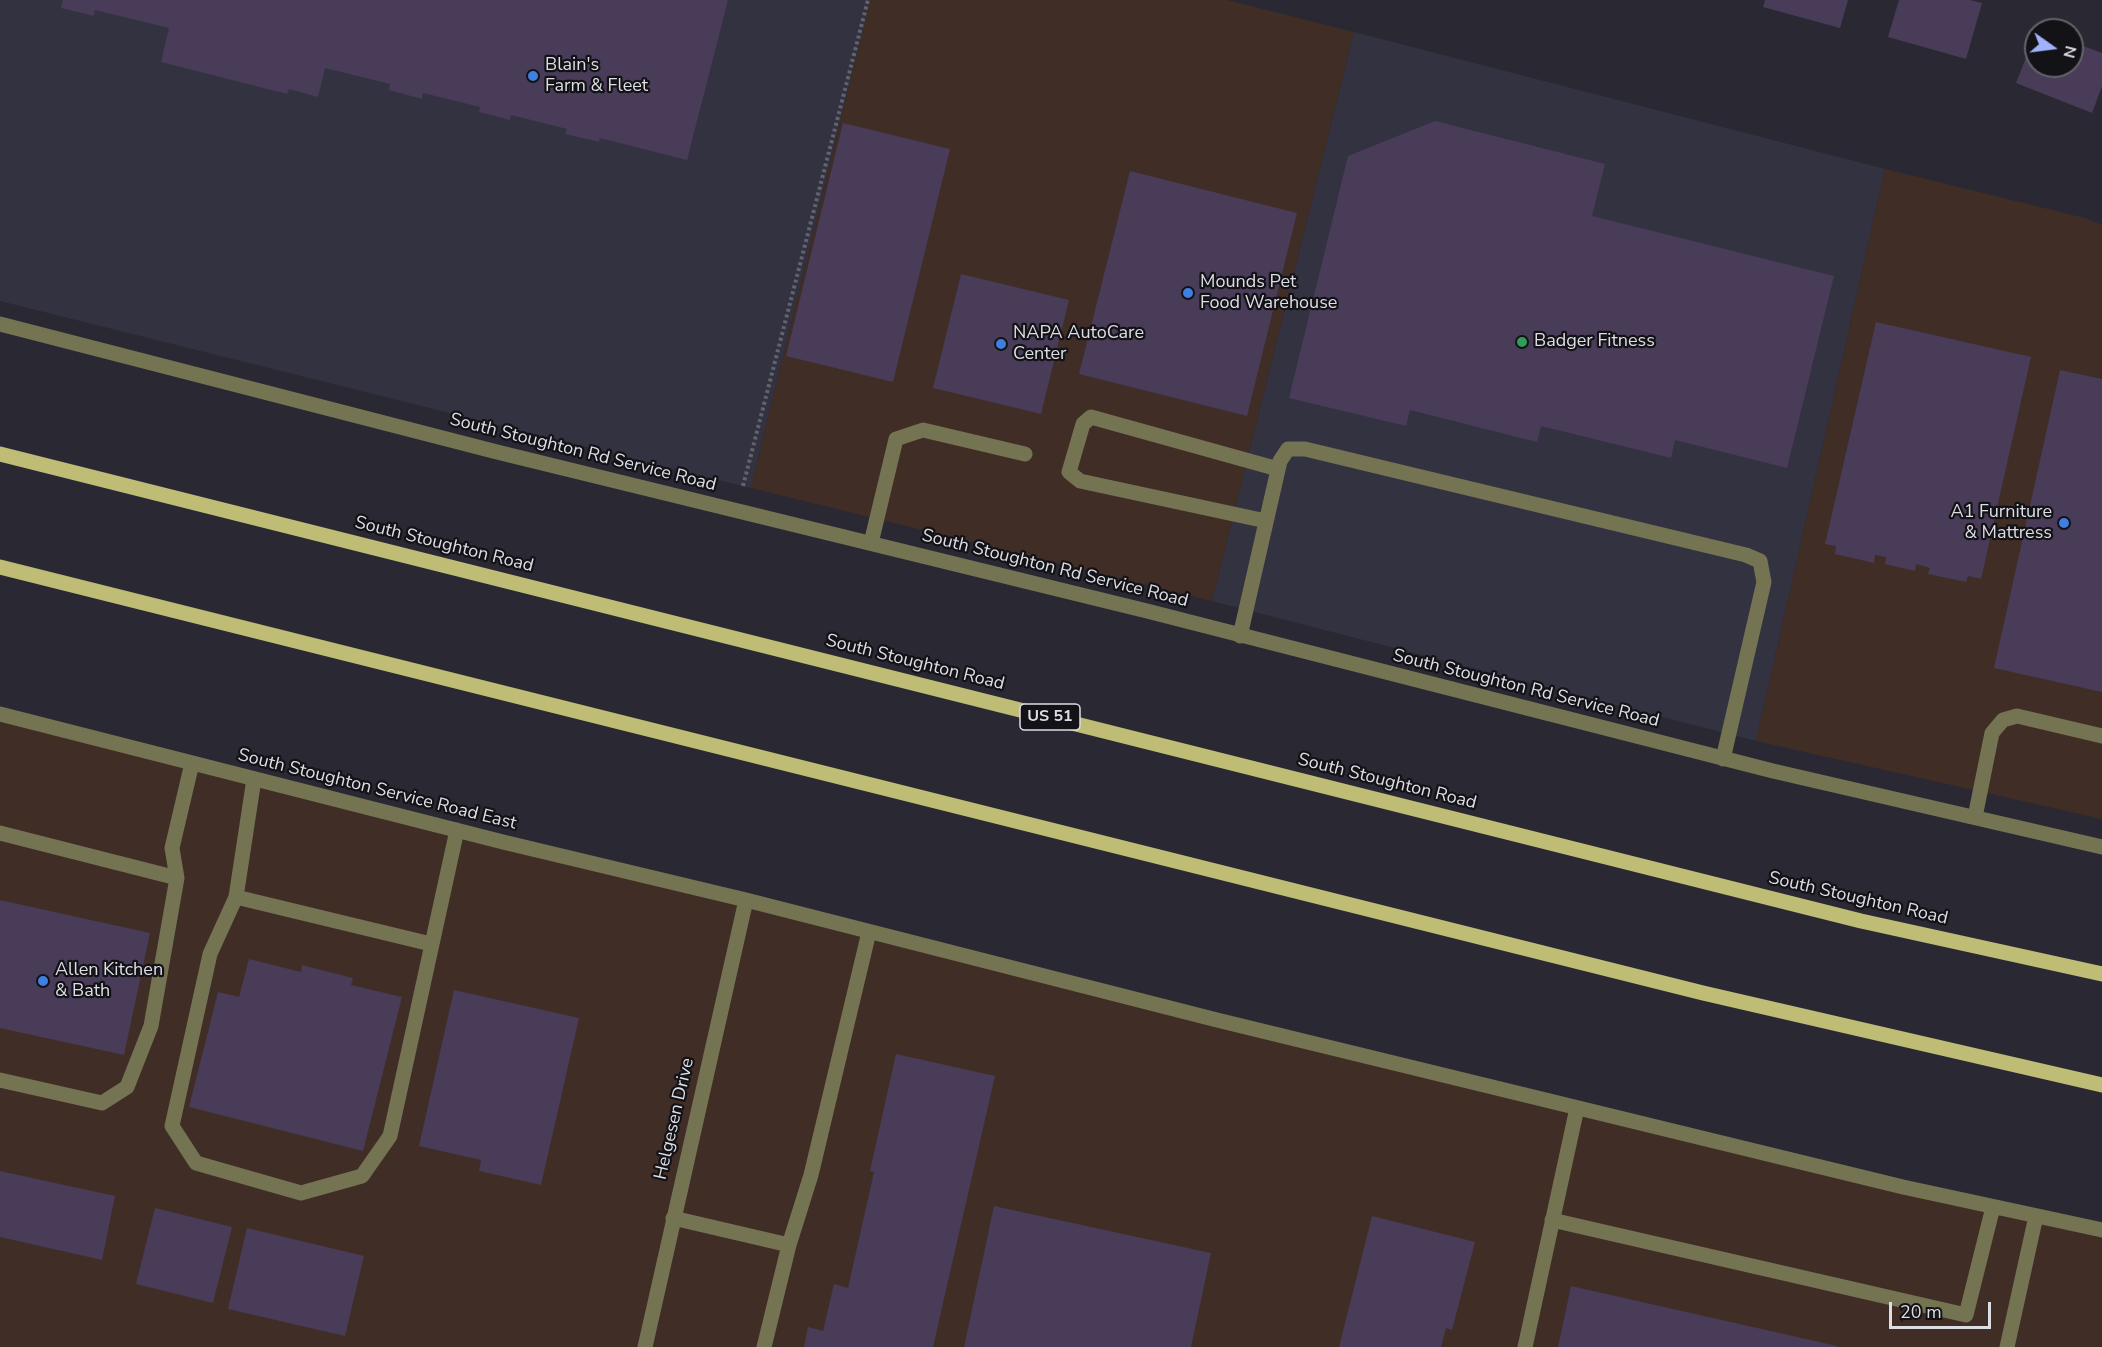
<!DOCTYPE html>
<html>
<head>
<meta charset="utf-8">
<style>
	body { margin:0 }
	#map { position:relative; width:2102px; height:1347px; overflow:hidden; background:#2a2933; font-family:"Nunito Sans",sans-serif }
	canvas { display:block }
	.north { position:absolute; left:2024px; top:18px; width:60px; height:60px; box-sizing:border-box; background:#131217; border:2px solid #646369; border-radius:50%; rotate:104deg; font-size:16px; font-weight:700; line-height:24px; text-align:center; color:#dddde4 }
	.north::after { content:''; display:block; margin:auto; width:21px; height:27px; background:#a1b2fd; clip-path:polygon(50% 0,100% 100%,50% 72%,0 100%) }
	.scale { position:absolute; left:1889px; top:1302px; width:102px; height:27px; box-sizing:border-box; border:3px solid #dddde4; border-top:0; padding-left:8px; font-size:18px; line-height:21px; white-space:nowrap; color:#dddde4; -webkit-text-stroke:4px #131217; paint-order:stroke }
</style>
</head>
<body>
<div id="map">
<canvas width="2102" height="1347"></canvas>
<div class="north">N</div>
<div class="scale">20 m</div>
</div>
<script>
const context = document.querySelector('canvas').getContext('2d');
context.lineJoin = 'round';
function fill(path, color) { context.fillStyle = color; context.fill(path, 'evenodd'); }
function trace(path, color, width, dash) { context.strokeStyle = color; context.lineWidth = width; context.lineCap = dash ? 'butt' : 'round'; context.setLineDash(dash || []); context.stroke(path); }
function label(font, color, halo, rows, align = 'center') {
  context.font = font + ' "Nunito Sans",sans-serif'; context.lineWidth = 4.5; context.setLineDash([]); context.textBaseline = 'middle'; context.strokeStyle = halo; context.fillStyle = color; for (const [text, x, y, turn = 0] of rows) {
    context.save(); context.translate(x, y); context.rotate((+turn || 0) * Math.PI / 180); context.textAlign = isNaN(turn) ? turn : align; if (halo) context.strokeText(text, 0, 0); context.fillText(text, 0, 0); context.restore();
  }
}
fill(new Path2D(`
	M0,0H870L751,488L0,301Z
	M1354,32L1885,169L1756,741L1212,601Z`), '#333241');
fill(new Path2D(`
	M870,0H1227L1354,32L1212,601L751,488Z
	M1885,169L2085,218L2102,225V819L1756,741Z
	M0,714L2102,1230V1347H0Z`), '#3f2d26');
fill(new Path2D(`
	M63,0H728L687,160L600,138L599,142L565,134L567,129L511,115L510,120L479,112L480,107L423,93L422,99L389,90L390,84L325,68L318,97L289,89L287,94L161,62L169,28L95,10L94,16L61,8Z
	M1765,0H1848L1840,28L1763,7Z
	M1899,0H1970L1982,3L1966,59L1888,37Z
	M2036,32V66H2072V42L2102,53V86L2092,113L2016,83Z
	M1435,121L1605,164L1592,216L1834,276L1787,468L1675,440L1671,458L1541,426L1537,442L1410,410L1406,426L1289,398L1348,156Z
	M843,123L950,149L893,382L786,356Z
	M1130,171L1297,213L1247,416L1079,374Z
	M961,274L1069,300L1041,414L933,388Z
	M1876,322L2031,357L1981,579L1968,576L1966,582L1928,574L1930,568L1916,564L1915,571L1885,564L1886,557L1875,555L1874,563L1835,554L1836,546L1825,544Z
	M2060,370L2102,379V692L1994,668Z
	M0,900L150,933L124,1055L0,1028Z
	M249,959L301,972L302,965L353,978L351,985L402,997L363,1151L189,1107L218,992L239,997Z
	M454,990L579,1018L541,1185L479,1171L481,1160L419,1146Z
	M896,1054L995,1076L933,1347H804L808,1327L823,1331L834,1284L848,1288L874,1172L870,1171Z
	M0,1171L115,1196L102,1260L0,1237Z
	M994,1206L1211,1253L1191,1347H964Z
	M155,1208L232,1227L213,1303L136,1284Z
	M1372,1216L1475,1242L1452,1330L1446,1328L1441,1347H1339Z
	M247,1228L364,1256L345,1336L228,1309Z
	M1571,1286L1837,1346V1347H1558Z`), '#493c58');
trace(new Path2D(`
	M743,486L868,0`), '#63636c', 4, [3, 3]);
trace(new Path2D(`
	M0,324L497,452L1147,611L1773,771L2102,847
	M1266,521L1080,481L1069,472L1083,424L1091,417L1278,469
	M871,543L896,439L923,430L1025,454
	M1240,636L1280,461L1288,449H1305L1746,555L1760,561L1764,582L1723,759
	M0,714L503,842L746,900L1217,1020L1903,1187L2102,1230
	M254,779L236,897L210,954L172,1126L196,1163L301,1193L362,1176L390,1136L457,830
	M1975,817L1992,733L2003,720L2017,716L2102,736
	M0,833L177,878
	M236,897L431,944
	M0,1080L102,1103L127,1087L151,1026L177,878L172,848L192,763
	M673,1218L789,1245
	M1552,1220L1966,1315L1993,1207
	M645,1347L746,900
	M764,1347L789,1245L811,1175L869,932
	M1525,1347L1577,1108
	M2007,1347L2036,1216`), '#747352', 15);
trace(new Path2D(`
	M0,454L1861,921L2102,974
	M0,567L1703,993L2102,1085`), '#bebc75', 15);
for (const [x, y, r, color] of [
	[533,76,6,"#3f7fe0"],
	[1188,293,6,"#3f7fe0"],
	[1522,342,6,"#2e9e5b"],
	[1001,344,6,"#3f7fe0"],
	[2064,523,6,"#3f7fe0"],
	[43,981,6,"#3f7fe0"]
]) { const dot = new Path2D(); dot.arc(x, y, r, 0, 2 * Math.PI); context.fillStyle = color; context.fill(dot); trace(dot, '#131217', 2); }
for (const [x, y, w] of [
	[1050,717,60]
]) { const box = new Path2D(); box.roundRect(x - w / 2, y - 13, w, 26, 4.5); context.fillStyle = '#131217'; context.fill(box); trace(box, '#dddde4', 1.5); }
label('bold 16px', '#dddde4', null, [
	["US 51",1050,717]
]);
label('18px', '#dddde4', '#131217', [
	["Blain's",545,66],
	["Farm & Fleet",545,87],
	["Mounds Pet",1200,283],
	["Food Warehouse",1200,304],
	["NAPA AutoCare",1013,334],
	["Center",1013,355],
	["Badger Fitness",1534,342],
	["A1 Furniture",2052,513,"right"],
	["& Mattress",2052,534,"right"],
	["Allen Kitchen",55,971],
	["& Bath",55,992]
], 'left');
label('18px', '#dddde4', '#131217', [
	["South Stoughton Rd Service Road",583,453,14],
	["South Stoughton Road",444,545,14],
	["South Stoughton Rd Service Road",1055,569,14],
	["South Stoughton Road",915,663,14],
	["South Stoughton Rd Service Road",1526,689,14],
	["South Stoughton Road",1387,782,14],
	["South Stoughton Service Road East",377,790,14],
	["South Stoughton Road",1858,899,13],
	["Helgesen Drive",675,1119,-77]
]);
</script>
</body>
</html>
